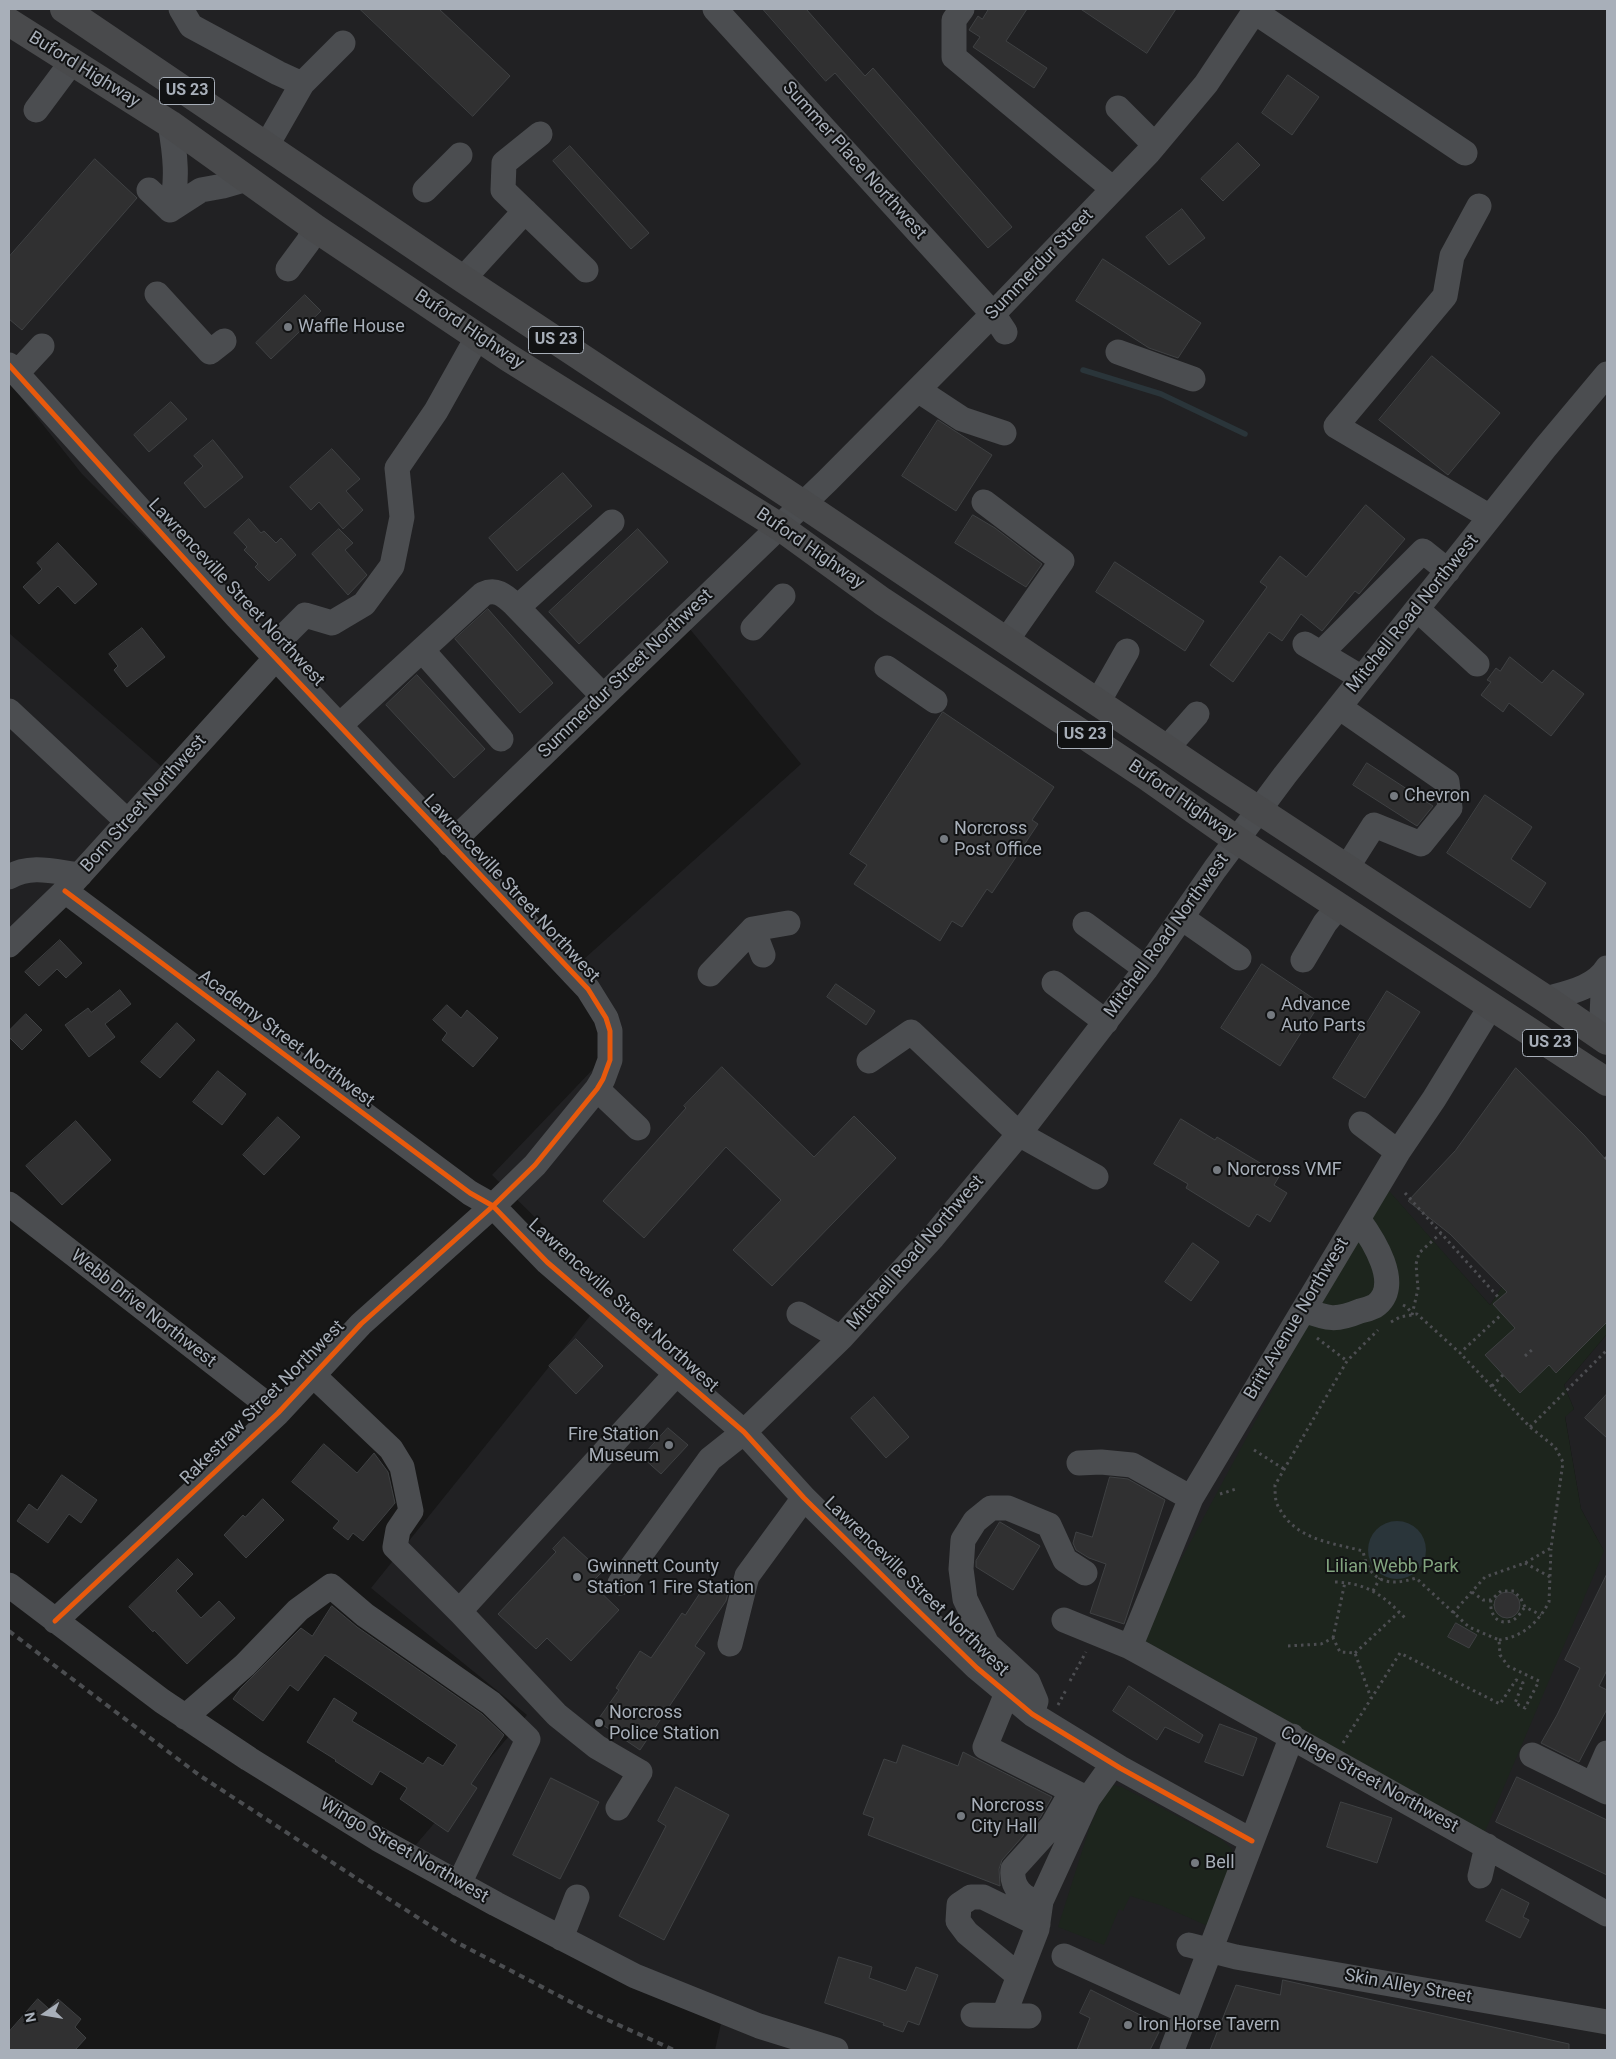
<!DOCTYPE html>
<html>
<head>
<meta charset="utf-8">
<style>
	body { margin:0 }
	#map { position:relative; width:1616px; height:2059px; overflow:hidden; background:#171717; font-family:Roboto,sans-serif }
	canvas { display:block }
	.frame { position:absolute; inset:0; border:10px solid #a8afb9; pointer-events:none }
	.north { position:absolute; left:20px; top:1989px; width:50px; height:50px; -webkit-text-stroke:4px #111213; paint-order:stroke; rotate:257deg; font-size:14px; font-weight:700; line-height:20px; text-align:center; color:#a8afb9 }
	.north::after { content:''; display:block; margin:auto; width:18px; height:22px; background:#a8afb9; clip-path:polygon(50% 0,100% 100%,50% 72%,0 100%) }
</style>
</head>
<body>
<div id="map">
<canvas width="1616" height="2059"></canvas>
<div class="frame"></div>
<div class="north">N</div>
</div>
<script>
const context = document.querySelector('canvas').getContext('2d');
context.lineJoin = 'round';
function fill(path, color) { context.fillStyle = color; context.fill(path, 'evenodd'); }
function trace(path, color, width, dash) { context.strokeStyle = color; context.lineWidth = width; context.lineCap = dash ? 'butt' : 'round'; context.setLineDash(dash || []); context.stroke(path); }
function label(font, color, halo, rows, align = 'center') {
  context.font = font + ' Roboto,sans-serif'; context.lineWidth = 4; context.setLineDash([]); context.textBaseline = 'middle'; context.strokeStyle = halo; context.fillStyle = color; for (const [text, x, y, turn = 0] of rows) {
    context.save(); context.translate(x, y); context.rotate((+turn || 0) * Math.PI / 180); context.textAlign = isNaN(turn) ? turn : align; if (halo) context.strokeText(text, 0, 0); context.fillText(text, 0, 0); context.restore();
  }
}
fill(new Path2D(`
	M9,9H1607V1186L1502,1287L1490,1305L1383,1185L1604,1551L1581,1509L1565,1416L1574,1409L1564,1385L1607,1334V2050H715L724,2010L413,1848L527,1715L371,1588L610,1291L492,1175L618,1043L564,977L801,764L675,611L455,844L82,474L9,382Z
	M9,633L163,768L9,936Z`), '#212123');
fill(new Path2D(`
	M1383,1184L1490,1305L1502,1287L1607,1186V1334L1564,1385L1574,1409L1565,1417L1581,1509L1604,1551L1484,1834L1135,1645Z
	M1112,1785L1122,1787L1221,1839L1231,1848L1234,1856L1210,1927L1160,1905L1130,1896L1123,1911L1119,1909L1104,1945L1058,1927L1089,1829L1104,1794Z`), '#1d251d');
fill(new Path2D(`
	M1368 1550a29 29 0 1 1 58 0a29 29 0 1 1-58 0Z`), '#2a353a');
trace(new Path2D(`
	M1083,370L1161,394L1245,434`), '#2a353a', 5.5);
const building = new Path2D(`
	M360,9H439L510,76L473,116Z
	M763,9H806L865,76L873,68L1012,227L988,248L835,73L826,81Z
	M989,9H1027L1006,41L1047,68L1034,88L973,47L980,37L969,30L978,16L982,19Z
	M1081,9H1176L1147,53Z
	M1288,75L1319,97L1292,135L1262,113Z
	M1238,143L1260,165L1223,201L1201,179Z
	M570,146L649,233L631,249L553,161Z
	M95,159L137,198L22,330L9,319V257Z
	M1182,209L1205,238L1169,265L1146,237Z
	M1103,259L1201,323L1178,358L1149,348L1076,301Z
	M305,295L321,311L271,359L256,343Z
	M1432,356L1500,413L1448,475L1379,420Z
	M171,402L187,419L149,452L134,435Z
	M938,420L992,455L956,511L902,476Z
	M213,440L243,477L205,508L184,483L203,466L194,456Z
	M332,449L360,479L346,491L363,510L343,529L319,502L311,510L290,487Z
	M563,473L592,506L517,571L489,538Z
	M1366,505L1405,539L1359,594L1355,591L1322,631L1301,614L1282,641L1269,632L1233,682L1210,665L1267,587L1260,582L1280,556L1306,577Z
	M973,515L995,528L1042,564L1026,587L955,543Z
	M249,519L261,533L264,531L276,543L281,538L296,555L269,581L255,567L258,564L244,550L247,547L234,533Z
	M339,529L353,543L345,550L367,575L348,595L312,554Z
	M638,529L668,562L579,644L549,612Z
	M58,543L97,584L75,604L58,586L39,604L23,587L42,569L37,563Z
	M1115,562L1204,621L1185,651L1096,592Z
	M488,609L553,683L520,713L455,639Z
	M142,628L165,657L127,687L114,670L118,666L109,654Z
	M1510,657L1542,683L1553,670L1584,694L1551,736L1509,703L1503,712L1481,695L1491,682L1487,680L1496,668L1500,671Z
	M417,675L485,749L454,778L386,705Z
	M943,712L1054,787L1032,820L1038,824L992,893L987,889L962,927L952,921L940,941L854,884L867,865L850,854Z
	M1367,763L1433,806L1417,826L1353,785Z
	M1485,795L1532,827L1511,859L1546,883L1530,908L1447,853Z
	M60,940L82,963L66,978L57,969L39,986L25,972Z
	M1262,964L1320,1003L1280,1066L1221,1028Z
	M836,984L875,1011L866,1025L827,997Z
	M120,990L131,1004L105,1024L115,1037L89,1057L65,1025L88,1008L91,1012Z
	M1387,991L1420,1012L1365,1098L1333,1078Z
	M447,1005L461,1018L467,1010L498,1038L473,1067L442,1040L447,1033L433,1020Z
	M26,1014L42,1030L22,1050L9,1037V1031Z
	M177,1023L195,1040L160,1078L141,1062Z
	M722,1067L814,1157L854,1116L896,1158L772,1286L733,1250L781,1200L726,1147L644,1238L603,1201L686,1108L684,1106Z
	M1516,1068L1584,1135L1607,1161V1322L1556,1373L1549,1365L1520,1393L1485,1355L1515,1328L1493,1304L1507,1292L1450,1234L1408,1201L1455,1151Z
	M218,1071L246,1094L222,1125L193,1102Z
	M278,1117L300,1137L264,1175L243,1155Z
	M1181,1119L1215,1140L1217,1137L1280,1175L1274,1185L1287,1193L1270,1222L1257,1214L1249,1227L1186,1188L1188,1184L1154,1164Z
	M76,1121L111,1160L62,1205L26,1166Z
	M1193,1243L1219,1262L1191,1301L1165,1282Z
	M576,1339L603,1366L576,1394L549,1366Z
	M1607,1394V1438L1585,1418Z
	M874,1397L909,1437L886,1458L851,1418Z
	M668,1428L688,1445L661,1474L642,1457Z
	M324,1444L357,1473L374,1453L388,1472L395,1503L363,1541L353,1533L348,1540L333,1528L339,1521L292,1482Z
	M62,1475L97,1500L81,1523L69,1514L48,1543L17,1521L29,1504L37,1510Z
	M1110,1477L1128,1479L1165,1500L1124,1624L1090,1613L1106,1564L1089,1558L1076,1550L1073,1543L1076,1532L1092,1537Z
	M263,1499L284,1520L246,1558L224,1535L243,1515L245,1517Z
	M1000,1522L1040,1546L1013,1590L976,1567V1561Z
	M564,1537L602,1572L591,1583L619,1610L571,1661L547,1638L536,1649L498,1614L556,1552L553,1549Z
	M178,1559L193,1574L176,1591L201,1618L219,1601L235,1618L187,1664L154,1630L153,1632L129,1607Z
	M1607,1574V1670L1599,1686L1607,1690V1709L1579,1762L1541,1743L1557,1715L1580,1668L1565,1660Z
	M709,1580L728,1593L726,1601L695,1646L705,1653L640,1750L597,1721L619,1690L616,1688L640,1651L651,1658L682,1613L685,1615Z
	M1494 1605a13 13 0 1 1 26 0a13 13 0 1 1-26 0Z
	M332,1606L357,1627L482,1714L504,1735L471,1784L477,1788L448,1832L400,1799L407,1788L380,1771L372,1785L335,1761L336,1760L307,1742L334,1698L357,1713L352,1721L423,1764L428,1757L443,1766L457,1745L325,1655L298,1691L290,1685L263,1721L233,1699L241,1688L301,1628L312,1636Z
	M1456,1623L1477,1635L1469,1648L1448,1637Z
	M1129,1686L1203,1735L1199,1743L1165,1727L1157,1740L1113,1711Z
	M1220,1724L1257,1738L1243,1776L1205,1762Z
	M903,1745L958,1766L963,1752L1052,1797L1040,1818L1028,1831H1025L1023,1836L1002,1860L999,1869L1000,1886L868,1835L874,1818L863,1814L884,1759L896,1763Z
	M1517,1777L1607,1820V1875L1496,1822Z
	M551,1778L599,1802L560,1879L513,1855Z
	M676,1787L729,1815L664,1940L619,1916L666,1826L658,1821Z
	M1341,1802L1392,1818L1377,1863L1327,1847Z
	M1502,1889L1529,1903L1523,1917L1529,1920L1520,1938L1486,1921Z
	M839,1957L872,1967L869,1978L906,1991L916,1967L938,1975L919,2025L908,2021L903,2032L883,2025L884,2023L825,2003Z
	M1283,1980L1569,2044V2050H1210L1236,1985L1280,1995Z
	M1091,1990L1162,2026L1150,2050H1077L1090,2018L1080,2013Z
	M38,1999L49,2009L58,1999L81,2019L75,2027L86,2038L75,2050H9V2032Z`);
fill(building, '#303031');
trace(building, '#3f4143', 1);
trace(new Path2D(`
	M1605,1159L1607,1157
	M1405,1193L1499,1298
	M1403,1305L1407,1307L1412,1314
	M1412,1315L1418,1289L1416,1264L1419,1253L1441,1233
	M1391,1322L1400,1317L1417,1314L1460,1353L1502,1314
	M1317,1338L1347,1361
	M1525,1356L1533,1349
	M1492,1386L1503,1375
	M1530,1427L1607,1350
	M1254,1450L1284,1469
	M1220,1494L1236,1489
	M1525,1563L1550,1577
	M1335,1582C1368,1583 1384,1596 1406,1619
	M1373,1591L1380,1578
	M1472,1592L1483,1600H1491L1501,1591H1514L1521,1599L1525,1607L1541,1615
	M1491,1600C1489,1612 1496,1626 1511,1621C1517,1619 1521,1612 1525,1607
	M1453,1613L1485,1577L1525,1563L1551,1548L1563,1462L1555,1447L1530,1427L1460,1353
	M1333,1638L1345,1582
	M1499,1640C1522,1637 1538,1623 1549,1602L1551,1549
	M1288,1646L1321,1644L1333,1638L1340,1652L1355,1653L1371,1698
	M1355,1653L1399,1612
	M1070,1681L1086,1652
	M1058,1705L1066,1690
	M1343,1743L1400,1653L1500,1704L1516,1680L1523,1683L1515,1703L1525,1708L1539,1681L1508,1666L1500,1655L1499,1640L1469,1627L1416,1578C1388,1587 1369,1582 1363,1551C1329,1542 1294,1540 1277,1504C1275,1499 1275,1491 1275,1485L1347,1361L1378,1330`), '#4d4e52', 3, [2.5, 4]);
trace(new Path2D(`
	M181,9L191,26L278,73L302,84
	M715,9L993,314L1005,332
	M962,9L954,20V57L1113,189
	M1255,12L1465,153
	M1118,108L1155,145
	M36,110L71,63
	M540,134L504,163L503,190L586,270
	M267,145L302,84L343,43
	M149,190L170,210
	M425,190L460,155
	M1479,206L1452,256L1445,296L1336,426L1490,517
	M170,210C179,183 175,152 170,124
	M170,210L201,190L223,186L247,179
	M288,269L308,242L315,228
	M463,279L525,211
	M157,294L210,352L224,341
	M1118,352L1193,379
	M9,365L237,617L588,989L606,1018L610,1031V1060L603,1079L597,1089L535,1165L493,1206L361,1324L278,1413L55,1621
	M17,373L42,346
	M918,390L962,419L1004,433
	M984,502L1062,561L1006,641
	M518,607L612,522
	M1417,609L1477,664
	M753,628L783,596
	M1305,644L1362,678
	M422,650L501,739
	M269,651L305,615L332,623L364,604L392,566L402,517L397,468L436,411L478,336
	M1321,653L1423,551L1448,571
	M887,668L935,701
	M1098,702L1127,651
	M1339,707L1447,782L1450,808L1421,844L1374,825L1346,869
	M9,711L128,822
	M340,725L483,594C496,588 504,595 514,604L603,696
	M1167,748L1197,714
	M450,844L827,481L993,314L1149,152L1206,84L1256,9
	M9,877C31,864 55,872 80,875
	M65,891L470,1193L493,1206L547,1262L744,1432L804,1498L907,1600L977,1668L1032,1714L1120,1768L1252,1841
	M1182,918L1239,958
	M1085,924L1146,969
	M753,929L763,955
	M9,945L65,891L276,658
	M1303,960L1325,923L1339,906
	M710,974L753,929L788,923
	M1054,983L1106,1022
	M1546,999C1567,993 1595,988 1607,968
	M1601,1037L1604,973
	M869,1061L911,1032L1019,1134L1096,1177
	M597,1089L638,1128
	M1361,1124L1398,1152
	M9,1204L278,1413
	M1304,1310C1328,1319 1336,1321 1360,1311C1365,1310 1371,1308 1375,1306C1404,1286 1372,1238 1358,1219
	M799,1314L841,1338
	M313,1375L391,1449L402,1467L411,1511L398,1530L395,1547L462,1614
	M1079,1463L1101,1462L1132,1465L1191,1498
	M620,1583L710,1459L744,1432L841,1338L933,1237L1019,1134L1146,969L1215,869L1285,775L1545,448L1607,374
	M9,1585L162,1701L249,1759L378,1839L496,1904L635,1976L759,2026L836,2050
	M1064,1620L1130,1647L1150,1658L1607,1914
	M730,1644L747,1576L804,1498
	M1130,1647L1191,1498L1398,1152L1434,1099L1491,1006
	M1007,1693L985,1747L1088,1799
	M1032,1714L1036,1701L1028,1682L987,1644L965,1599L961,1569L963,1540L975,1521L991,1508H1008L1049,1525L1065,1560L1085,1573
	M185,1717L245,1665L298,1610L331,1586L365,1615L491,1703L528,1739L459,1884
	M1532,1755L1607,1792
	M1593,1785L1607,1753
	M618,1808L640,1772L597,1747L557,1715L462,1614L466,1604L677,1373
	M1480,1876L1487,1846
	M1041,1901C1023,1901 1011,1887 1013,1869L1052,1826L1072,1791
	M561,1938L577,1897
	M1189,1945L1236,1957L1607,2022
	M1064,1956L1185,2011
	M1019,1976L967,1933L958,1921L959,1905L971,1897H983L1038,1924
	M973,2015L1029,2016
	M1004,2015L1037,1929L1041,1901L1088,1799L1113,1764
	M1172,2050L1292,1736`), '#4b4d50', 25);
trace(new Path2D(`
	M64,9L463,279L803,504L1219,784L1546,999L1607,1041
	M9,22L170,124L315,228L509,358L780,527L882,601L1146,776L1237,840L1607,1082`), '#494a4c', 28);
trace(new Path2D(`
	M9,1631L199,1775L356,1878L456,1942L590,2012L674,2050`), '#4b4d50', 4, [6, 5]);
trace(new Path2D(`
	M9,365L237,617L588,989L606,1018L610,1031V1060L603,1079L597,1089L535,1165L493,1206L361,1324L278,1413L55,1621
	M65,891L470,1193L493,1206L547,1262L744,1432L804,1498L907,1600L977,1668L1032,1714L1120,1768L1252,1841`), '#e8590c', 5);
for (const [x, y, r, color] of [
	[288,327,5,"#757a80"],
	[1394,796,5,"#757a80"],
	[944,839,5,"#757a80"],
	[1271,1015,5,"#757a80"],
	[1217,1170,5,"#757a80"],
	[669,1445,5,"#757a80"],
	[577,1577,5,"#757a80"],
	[599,1723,5,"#757a80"],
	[961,1816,5,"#757a80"],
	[1195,1863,5,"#757a80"],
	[1128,2025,5,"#757a80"]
]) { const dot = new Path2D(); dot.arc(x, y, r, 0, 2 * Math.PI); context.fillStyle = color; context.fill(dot); trace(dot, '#111213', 2); }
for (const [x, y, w] of [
	[187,91,55],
	[556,340,55],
	[1085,735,55],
	[1550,1043,55]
]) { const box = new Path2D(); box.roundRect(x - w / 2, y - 13.5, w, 27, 4); context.fillStyle = '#111213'; context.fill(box); trace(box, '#a8afb9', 1); }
label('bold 16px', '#a8afb9', null, [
	["US 23",187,91],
	["US 23",556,340],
	["US 23",1085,735],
	["US 23",1550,1043]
]);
label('18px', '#a8afb9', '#111213', [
	["Buford Highway",84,70,32],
	["Summer Place Northwest",854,161,48],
	["Summerdur Street",1040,265,-46],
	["Buford Highway",469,330,34],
	["Buford Highway",810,549,35],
	["Lawrenceville Street Northwest",236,593,47],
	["Mitchell Road Northwest",1413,614,-51],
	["Summerdur Street Northwest",626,674,-44],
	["Buford Highway",1182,801,35],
	["Born Street Northwest",144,804,-48],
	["Lawrenceville Street Northwest",511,889,47],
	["Mitchell Road Northwest",1167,936,-54],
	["Academy Street Northwest",286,1039,37],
	["Mitchell Road Northwest",916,1253,-49],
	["Lawrenceville Street Northwest",623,1306,42],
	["Webb Drive Northwest",143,1309,38],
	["Britt Avenue Northwest",1297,1319,-59],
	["Rakestraw Street Northwest",263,1403,-45],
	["Lawrenceville Street Northwest",916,1587,44],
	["College Street Northwest",1369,1780,29],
	["Wingo Street Northwest",404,1851,30],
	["Skin Alley Street",1408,1987,10]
]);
label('18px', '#a8afb9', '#111213', [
	["Waffle House",298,327],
	["Chevron",1404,796],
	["Norcross",954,829],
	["Post Office",954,850],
	["Advance",1281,1005],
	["Auto Parts",1281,1026],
	["Norcross VMF",1227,1170],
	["Fire Station",659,1435,"right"],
	["Museum",659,1456,"right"],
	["Gwinnett County",587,1567],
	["Station 1 Fire Station",587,1588],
	["Norcross",609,1713],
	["Police Station",609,1734],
	["Norcross",971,1806],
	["City Hall",971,1827],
	["Bell",1205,1863],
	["Iron Horse Tavern",1138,2025]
], 'left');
label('18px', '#82a47f', '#111213', [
	["Lilian Webb Park",1392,1567]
]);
</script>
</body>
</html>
